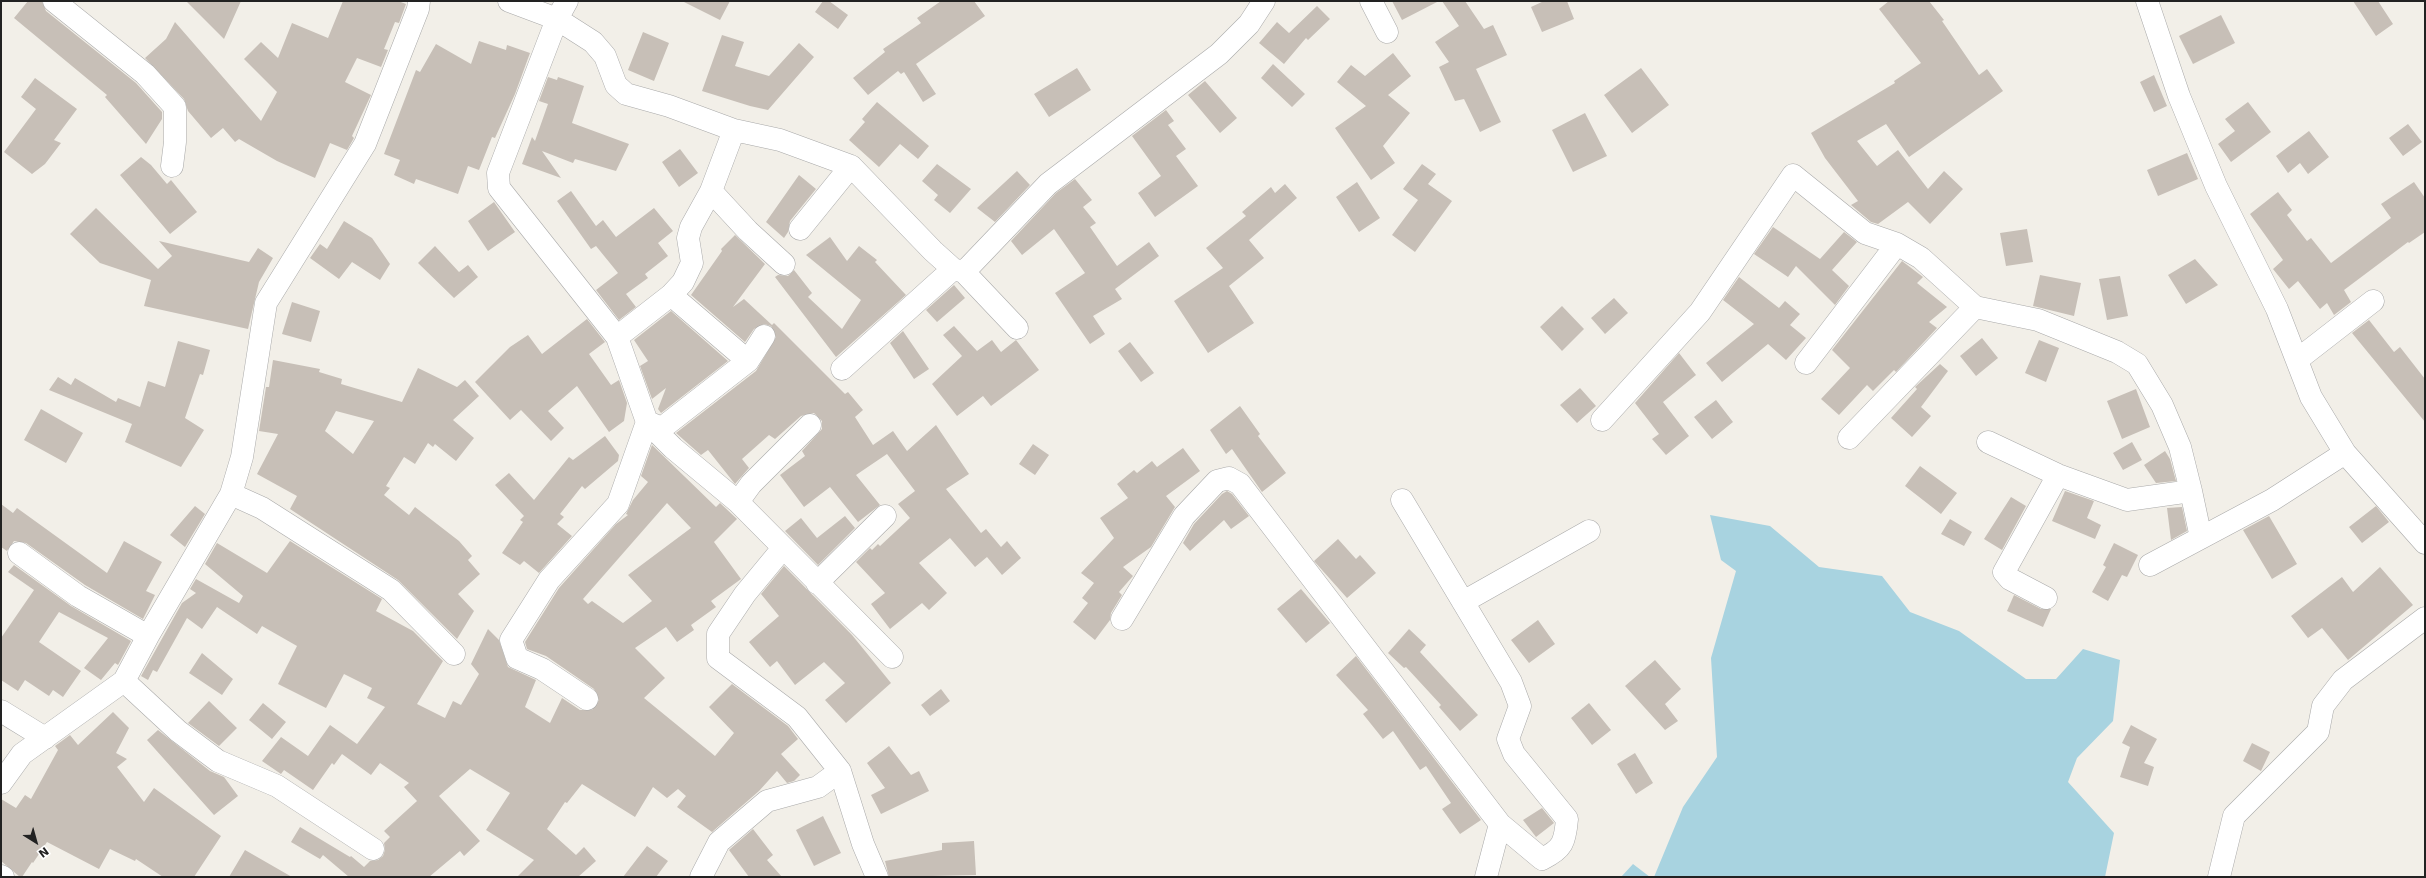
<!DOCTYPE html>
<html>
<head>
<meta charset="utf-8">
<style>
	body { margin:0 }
	#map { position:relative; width:2426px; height:878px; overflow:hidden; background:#f2efe8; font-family:"DejaVu Sans",sans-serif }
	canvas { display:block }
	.frame { position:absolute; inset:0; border:2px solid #222; pointer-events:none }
	.north { position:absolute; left:16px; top:822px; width:40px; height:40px; -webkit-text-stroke:3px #fff; paint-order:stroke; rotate:143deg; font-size:11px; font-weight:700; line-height:16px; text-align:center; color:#222 }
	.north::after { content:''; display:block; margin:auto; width:14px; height:18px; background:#222; clip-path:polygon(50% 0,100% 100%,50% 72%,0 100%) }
</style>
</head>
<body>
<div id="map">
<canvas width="2426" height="878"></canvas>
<div class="frame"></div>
<div class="north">N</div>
</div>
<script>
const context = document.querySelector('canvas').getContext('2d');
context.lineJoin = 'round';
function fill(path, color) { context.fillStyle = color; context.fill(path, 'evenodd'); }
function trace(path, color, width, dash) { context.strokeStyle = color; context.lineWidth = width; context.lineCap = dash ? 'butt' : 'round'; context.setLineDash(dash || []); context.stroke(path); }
fill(new Path2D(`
	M1710,515L1770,526L1819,567L1882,576L1910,612L1959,631L2026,679H2056L2083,649L2120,660L2113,721L2077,758L2068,782L2114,833L2105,877H1654L1683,807L1717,757L1711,658L1736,571L1721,560Z
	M1633,864L1650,877H1621Z`), '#a8d3e0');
fill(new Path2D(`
	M28,1H42L46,11L136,83L162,112V119L146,144L105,97L107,95L14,18Z
	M186,1H241L224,39Z
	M343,1H398L406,4L399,23L395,22L384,49L388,50L381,67L357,58L345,82L371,95L352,136L354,138L347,150L330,143L315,178L277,161L239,139L235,142L223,128L211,138L188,111L184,99L145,58L166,39L175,22L261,121L277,92L244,59L261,42L278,58L292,23L328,38Z
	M682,1H730L720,20Z
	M823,1H829L848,15L838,29L815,12Z
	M941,1H974L985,16L916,64L936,94L923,102L904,72L901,74L898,71L868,95L853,78L885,52L883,49L921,23L917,18Z
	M1392,1H1439L1402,20Z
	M1442,1H1465L1484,29L1493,25L1507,55L1476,69L1501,122L1480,132L1464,99L1455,101L1439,67L1449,62L1435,42L1459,26Z
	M1544,1H1567L1574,19L1542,32L1531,7Z
	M1889,1H1929L1944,20L1942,21L1979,75L1987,69L2003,91L1909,157L1886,124L1857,141L1877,166L1898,150L1928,189L1944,171L1963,189L1930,224L1908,202L1878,224L1871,222L1851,205L1858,201L1825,158L1811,133L1895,83L1894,81L1921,63L1879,9Z
	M2353,1H2378L2393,24L2376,36Z
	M1317,6L1330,19L1308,40L1306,38L1284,64L1259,43L1277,22L1289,33Z
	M2221,15L2235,43L2193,64L2179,36Z
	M643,32L669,43L654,81L628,70Z
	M722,35L744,42L735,66L769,76L799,43L814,57L768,110L750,106L702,91Z
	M479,41L506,50L507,45L530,53L515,94L495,138L492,137L479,170L468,166L458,194L416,179L414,184L394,175L400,160L384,154L416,70L420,72L436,44L471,64Z
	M1393,53L1411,76L1388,95L1410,113L1383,146L1395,163L1371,180L1335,128L1366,106L1337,82L1351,65L1365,76Z
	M1273,64L1305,94L1292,107L1261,78Z
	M1077,68L1091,90L1049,117L1034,94Z
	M1641,68L1669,105L1632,133L1604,95Z
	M2154,75L2167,106L2154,112L2140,82Z
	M548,77L557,80L558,77L584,86L572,123L629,144L616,171L575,159L573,163L542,151L561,178L522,164L532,137L535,141L548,104L539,101Z
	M35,78L77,109L54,140L61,143L45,164L32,174L4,152L36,109L21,97Z
	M1205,81L1237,118L1220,133L1188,95Z
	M877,102L929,146L918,159L900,144L879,167L849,140L865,122L862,119Z
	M2248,102L2271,132L2231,162L2218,144L2235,131L2225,119Z
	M1166,110L1174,121L1168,125L1186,149L1176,156L1198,186L1155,217L1138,193L1161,176L1132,136Z
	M1585,113L1607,156L1573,172L1552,130Z
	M2408,124L2422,142L2403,156L2389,138Z
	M2309,131L2329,157L2308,174L2300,163L2288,173L2276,156Z
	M680,149L698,173L679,187L662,162Z
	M2187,153L2198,179L2158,196L2147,170Z
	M141,157L151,165L167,184L171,180L197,212L170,234L120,175Z
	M937,164L971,189L950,213L934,200L938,195L922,181Z
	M1422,164L1436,174L1428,184L1452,201L1415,252L1392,235L1418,200L1403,189Z
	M1017,171L1030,185L995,222L977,208Z
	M799,175L816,189L790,221L788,232L784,238L766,222Z
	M1075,179L1092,200L1083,207L1096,223L1090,227L1117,266L1149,242L1159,256L1115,289L1122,299L1093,316L1105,334L1090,344L1055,293L1085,273L1054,229L1022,255L1011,241L1056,193Z
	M1357,182L1380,218L1359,232L1336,197Z
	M2414,182L2425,198V232L2409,243L2408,242L2344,290L2351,302L2334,315L2327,303L2320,309L2298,281L2289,289L2273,269L2283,260L2250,214L2278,192L2292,210L2287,215L2307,241L2311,238L2331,263L2391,218L2381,204Z
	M1285,184L1297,198L1249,240L1264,258L1229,286L1254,323L1208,353L1174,301L1223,268L1206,248L1246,216L1242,212L1271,187L1275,193Z
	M571,191L596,226L603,220L616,237L654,208L673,231L658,243L668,256L645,274L648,278L626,294L636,307L619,320L596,290L618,273L596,246L591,249L557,201Z
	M494,202L515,232L488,251L468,221Z
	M96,208L158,269L172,256L159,241L249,262L258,248L273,258L259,282L248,329L144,306L151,280L100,263L70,234Z
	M344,221L372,238L390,264L380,280L352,262L339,279L310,258L320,244L327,249Z
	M1773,227L1820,259L1844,232L1857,242L1832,270L1849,286L1835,305L1796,266L1788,277L1754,254Z
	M2027,229L2033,262L2006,266L2000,233Z
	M735,235L765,264L733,307L744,299L772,325L774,323L845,394L848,392L863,410L855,417L873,445L893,431L907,451L936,425L969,474L946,489L981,533L986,529L1001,547L1007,541L1021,558L1002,575L987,557L975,567L950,538L919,563L947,593L929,610L922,603L890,629L871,604L885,593L856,562L870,548L872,550L878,544L880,546L910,518L898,504L915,491L887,454L856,475L880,505L858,522L830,487L804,507L780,475L805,456L802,451L822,429V421L814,413L801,416L775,439L769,435L742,459L749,468L735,484L708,450L701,455L676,433L756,371L776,337L771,326L764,324L754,329L745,342L691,295L722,251L721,249Z
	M830,237L847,261L859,246L877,260L875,262L906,295L836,357L775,277L778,275L788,276L794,270L812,293L808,297L842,329L861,300L806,255Z
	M435,246L459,272L468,265L478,277L454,298L418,263Z
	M2195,259L2218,285L2186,304L2168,275Z
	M1902,261L1923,277L1917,283L1947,307L1929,322L1937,328L1896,372L1894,370L1873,391L1867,385L1839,415L1821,399L1850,368L1832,350Z
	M2040,275L2081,283L2074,316L2033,306Z
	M2120,276L2128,316L2107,320L2099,279Z
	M1739,277L1779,308L1785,301L1800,314L1790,325L1806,338L1786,360L1768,344L1722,382L1706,363L1754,324L1723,300Z
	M954,285L965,298L937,322L926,310Z
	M1614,298L1628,313L1605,334L1591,318Z
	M292,302L320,311L311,342L282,334Z
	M1562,306L1584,329L1562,351L1540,327Z
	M671,311L728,361L661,413L658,409L666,388L652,399L640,366L648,361L634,340Z
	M587,319L605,342L589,354L611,385L619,380L627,403L624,421L609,432L577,386L548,411L564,428L551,441L521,410L510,420L475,382L510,347L528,335L542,354Z
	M2369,320L2394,352L2400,347L2425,379V422L2352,333Z
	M954,326L977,351L992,340L1001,352L1016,340L1039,370L991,406L983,396L957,416L932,384L962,356L943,335Z
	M903,331L929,369L914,379L890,343Z
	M1982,338L1998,358L1976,376L1960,356Z
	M2039,340L2059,348L2046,382L2025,373Z
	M178,341L210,350L203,375L200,374L185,418L204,430L181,467L125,442L132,424L49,390L58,377L71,385L75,378L116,402L118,398L140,407L148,381L165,387Z
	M1130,342L1154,373L1141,382L1118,351Z
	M1679,353L1696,375L1663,402L1689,436L1666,455L1652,439L1659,434L1635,403Z
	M273,360L320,369L319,372L342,379L341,384L402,402L418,368L457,387L465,380L479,396L453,420L474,438L456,461L435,444L433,447L428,443L415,464L404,457L386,486L390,488L384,495L409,515L415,507L459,541L472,556L468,560L480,574L458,594L474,611L457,639L398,580L290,509L297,496L257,474L278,434L259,431L266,387H269ZM336,411L374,421L353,454L325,431Z
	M1940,364L1948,371L1921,407L1931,416L1912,437L1891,418L1917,389L1915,387Z
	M1580,388L1596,406L1577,423L1560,405Z
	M2136,389L2150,427L2122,439L2107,401Z
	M1716,400L1733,422L1712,439L1694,417Z
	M1240,406L1260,434L1258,436L1286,473L1262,492L1232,449L1226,454L1210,430Z
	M41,409L83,433L66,463L24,440Z
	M605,436L619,455L618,461L585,489L582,486L560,514L564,517L557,524L572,536L539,573L524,561L520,565L502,553L523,522L520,520L524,516L495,485L509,473L534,500L569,457L573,460Z
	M2132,442L2142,460L2123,470L2113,453Z
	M1033,444L1049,455L1035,475L1019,464Z
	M652,445L716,507L720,503L737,519L714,542L741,579L711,601L716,607L691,625L694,630L677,642L666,627L635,648L665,678L644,698L715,756L734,733L709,707L732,684L788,726L798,739L781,754L800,775L794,781L787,783L777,771L759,791L712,832L677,807L686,796L678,789L667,798L653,787L635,817L582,784L567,803L565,802L547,829L576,855L584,847L596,861L578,877H517L534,860L486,830L510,793L470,769L439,796L480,841L464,856L460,851L429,877H349L323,855L320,859L291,842L300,827L350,857L351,856L364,867L370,861L378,860L383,856L385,850L384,843L390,837L384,831L417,801L404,787L409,783L380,763L371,775L342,754L334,765L332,763L313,790L284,770L281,774L262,761L281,737L308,756L330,725L357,744L385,707L367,698L372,688L344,674L326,708L278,684L297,646L262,626L257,634L217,607L202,629L187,618L157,672L153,670L148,680L141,676L182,603L196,593L190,589L196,579L239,603L243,596L205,564L217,543L267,573L290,541L382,599L376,611L413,631L443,661L417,704L445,718L453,701L461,705L479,674L471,664L488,629L499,640L508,667L536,680L525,707L550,723L562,698L580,710H592L599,700L594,689L546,656L527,649L525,642L559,588L616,524L628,515L626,514L633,500L648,482L641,476ZM667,503L691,528L628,575L652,601L623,623L592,601L588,604L583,599Z
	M1183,448L1200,471L1166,496L1175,507L1151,547L1123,567L1133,576L1119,592L1122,595L1111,613L1110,620L1095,640L1073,622L1088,603L1082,598L1094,583L1081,573L1114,538L1100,518L1128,498L1117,484L1134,470L1137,473L1152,461L1157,467Z
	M2165,451L2170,459L2176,481L2156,483L2144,465Z
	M1920,466L1957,493L1941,514L1905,486Z
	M1227,491L1232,494L1249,516L1231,529L1224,520L1190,551L1183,543L1194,524L1222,494Z
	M2065,491L2094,501L2087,518L2101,525L2095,539L2052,521Z
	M2011,497L2026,506L2002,550L1984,539Z
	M1,504L13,513L17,508L107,573L124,541L162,562L146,591L155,595L143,619L85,585L26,543L14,541L7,551L1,547Z
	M195,506L205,514L185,547L170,535Z
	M2376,506L2389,522L2362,543L2349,527Z
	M2182,507L2187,531L2171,540L2167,508Z
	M845,516L855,528L818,565L785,531L801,518L817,538Z
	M2269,516L2297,564L2272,579L2243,530Z
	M1950,519L1972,532L1964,546L1941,534Z
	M1338,539L1356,559L1360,555L1376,573L1347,598L1314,561Z
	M2114,543L2138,555L2127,577L2122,575L2108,601L2092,592L2106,567L2103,565Z
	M14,565L71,606L131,641L118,665L115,663L101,680L84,668L108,638L59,612L39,642L81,671L63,697L53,690L49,696L25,680L18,691L1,680V638L34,590L8,572Z
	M784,566L852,635L891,683L846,723L825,700L845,683L824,662L795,685L777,661L770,667L749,642L779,616L761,594Z
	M2380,567L2413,605L2348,660L2322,628L2308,638L2291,616L2342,577L2353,592Z
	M1301,589L1330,623L1306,643L1277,609Z
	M2014,595L2041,609H2051L2043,627L2007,611Z
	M1538,620L1555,644L1529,663L1511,640Z
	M1409,629L1426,645L1420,652L1478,715L1460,731L1439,707L1441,705L1406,667L1404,668L1388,653Z
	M202,653L233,679L222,695L189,673Z
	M1356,656L1481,820L1460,834L1442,809L1451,803L1426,766L1420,770L1393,731L1383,739L1363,714L1368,710L1336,675Z
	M1655,660L1681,689L1665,704L1678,721L1665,730L1625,686Z
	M941,689L950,701L930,716L921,705Z
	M209,701L237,728L219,746L188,723Z
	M263,703L286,722L272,739L249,720Z
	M1589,703L1611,730L1592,745L1571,718Z
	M113,712L129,728L116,753L127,759L117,767L144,802L154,788L221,836L194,877H163L136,859L135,861L110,849L99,869L47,842L33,863L32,862L22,877H20L1,861V799L16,808L25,795L31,799L58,750L55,746L70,735L78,745Z
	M2131,725L2157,739L2144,763L2154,767L2148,786L2120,777L2130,747L2122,743Z
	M158,730L210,771L224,777L238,796L214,815L147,740Z
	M2252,743L2270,752L2261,771L2243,761Z
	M889,746L911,775L919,771L929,791L881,814L871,795L885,788L867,763Z
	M1635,753L1653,783L1636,794L1617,764Z
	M1542,808L1554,823L1536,837L1523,820Z
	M823,816L841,853L814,866L796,830Z
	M753,829L773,855L767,860L782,877H749L729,850Z
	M974,841L976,875L889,877L885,861L942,850V843Z
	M647,846L668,861L656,877H623Z
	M245,850L292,877H229Z`), '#c7bfb7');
const minor = new Path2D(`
	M54,1L145,74L175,107V142L172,166
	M509,1L557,19L593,42L605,56L616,85L626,94L669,106L734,130L780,140L851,166L933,251L953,269L964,272L1017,328
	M567,1L557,19L498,173L499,188L617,337L647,422L673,448L738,502L892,657
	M1371,1L1387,32
	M2147,1L2179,96L2216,186L2277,309L2311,397L2345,453L2425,543
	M711,191L748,231L784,264
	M800,229L851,166
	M964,272L1048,184L1219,54L1249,24L1264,1
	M671,295L748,361
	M617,337L671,295L683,282L692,263L688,238L691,227L711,191L734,130
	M2297,360L2373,301
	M1806,363L1897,244
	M842,369L953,269
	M1602,420L1700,312L1793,175L1865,233L1897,244L1921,258L1975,307L2038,320L2117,352L2137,364L2162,405L2180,447L2191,491L2127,500L2058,475L1988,442
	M1849,438L1975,307
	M2191,491L2201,538
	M231,494L262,508L391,590L454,654
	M1402,500L1511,682L1520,706L1508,739L1514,754L1567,819C1565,842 1563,849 1542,859L1500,824
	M738,502L751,484L810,425
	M783,548L745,594L718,634V658L797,717L840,771L863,844L877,877
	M19,553L78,596L148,636
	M2150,565L2272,500L2345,453
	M817,583L885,516
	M2046,598L2010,579L2004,572L2058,475
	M1463,602L1589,531
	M1122,619L1184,516L1217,481L1229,478L1240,484L1500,824L1486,877
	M124,681L178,731L218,761L277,786L373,849
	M587,699L542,669L517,658L511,640L549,580L618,504L647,422L662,428L748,361L764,336
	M1,711L45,738
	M1,783L22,754L124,681L148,636L231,494L242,457L266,303L365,144L418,9L419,1
	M1,876L3,877
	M701,877L719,842L767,801L818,787L840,771
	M2219,877L2234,816L2318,732L2323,706L2343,680L2425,618`);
trace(minor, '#a9a9a9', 23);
trace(minor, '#fff', 22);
</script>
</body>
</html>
